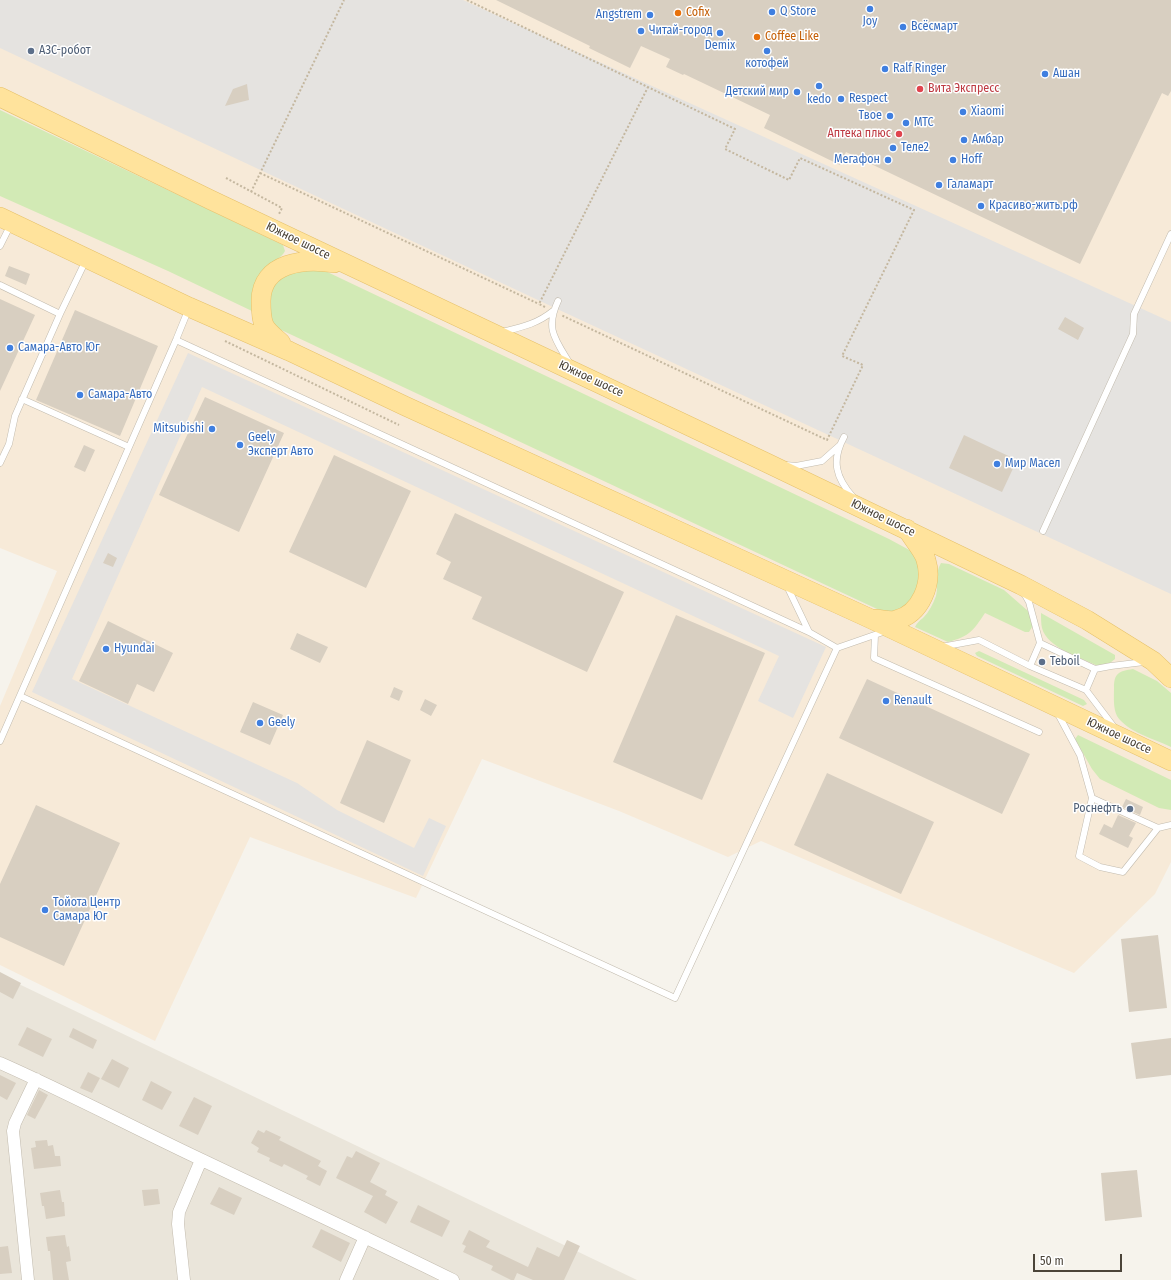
<!DOCTYPE html>
<html>
<head>
<meta charset="utf-8">
<style>
	body { margin:0 }
	#map { position:relative; width:1171px; height:1280px; overflow:hidden; background:#f6f3ec; font-family:"Fira Sans Condensed",sans-serif }
	canvas { display:block }
	.scale { position:absolute; left:1033px; top:1254px; width:89px; height:18px; box-sizing:border-box; border:2px solid #4b4439; border-top:0; padding-left:5px; font-size:12px; line-height:14px; white-space:nowrap; color:#4b4439; -webkit-text-stroke:3px #fff; paint-order:stroke }
</style>
</head>
<body>
<div id="map">
<canvas width="1171" height="1280"></canvas>
<div class="scale">50 m</div>
</div>
<script>
const context = document.querySelector('canvas').getContext('2d');
context.lineJoin = 'round';
function fill(path, color) { context.fillStyle = color; context.fill(path, 'evenodd'); }
function trace(path, color, width, dash) { context.strokeStyle = color; context.lineWidth = width; context.lineCap = dash ? 'butt' : 'round'; context.setLineDash(dash || []); context.stroke(path); }
function label(font, color, halo, rows, align = 'center') {
  context.font = font + ' "Fira Sans Condensed",sans-serif'; context.lineWidth = 3; context.setLineDash([]); context.textBaseline = 'middle'; context.strokeStyle = halo; context.fillStyle = color; for (const [text, x, y, turn = 0] of rows) {
    context.save(); context.translate(x, y); context.rotate((+turn || 0) * Math.PI / 180); context.textAlign = isNaN(turn) ? turn : align; if (halo) context.strokeText(text, 0, 0); context.fillText(text, 0, 0); context.restore();
  }
}
fill(new Path2D(`
	M0,975L637,1280H0Z`), '#eae5da');
fill(new Path2D(`
	M0,0H1171V862L1155,894L1074,973L761,841L728,857L619,811L482,759L416,898L250,837L155,1041L0,965V706L57,571L0,548Z`), '#f7ead8');
fill(new Path2D(`
	M0,110L283,245L285,251C281,259 272,261 266,267C255,279 255,296 252,311L168,271L0,196Z
	M321,269L889,539L913,552L920,560L923,593L892,616L277,328C260,305 268,290 286,272Z
	M941,563L949,564L1004,590L1028,611L1032,617V627L1029,632H1025L985,613C973,631 970,636 948,642L915,627C917,623 919,621 923,618C929,612 933,604 936,596C939,584 934,575 941,563Z
	M1041,613L1115,655V659L1106,666H1098C1082,658 1047,648 1042,628C1041,624 1041,618 1041,613Z
	M979,651L1084,700L1087,704L1083,706L977,656L975,653Z
	M1133,669L1157,681L1171,693V747C1155,739 1127,732 1117,716C1113,708 1114,697 1114,688C1114,673 1119,671 1133,669Z
	M1078,735L1171,780V810L1159,808L1100,779L1092,769L1075,739Z`), '#d2eab5');
fill(new Path2D(`
	M0,0H463L1171,322V594L555,308L0,48Z
	M188,353L826,647L793,718L758,701L779,656L202,387L72,679L297,783L337,810L414,848L429,818L446,826L423,876L32,692Z`), '#e5e3e0');
fill(new Path2D(`
	M496,0H1171V91L1168,96L1162,93L1080,264L846,152L840,165L764,128L770,115L684,74L683,75L666,67L670,59L641,46L630,68L589,48L590,46Z
	M247,84L249,100L225,106L233,89Z
	M9,266L30,274L26,285L5,276Z
	M0,299L35,315L0,391Z
	M75,310L158,346L120,436L36,400Z
	M1065,317L1084,328L1078,340L1058,329Z
	M205,397L284,433L239,532L159,495Z
	M964,435L1017,460L1002,492L949,468Z
	M84,445L95,450L85,472L74,467Z
	M334,455L411,491L366,588L289,552Z
	M455,513L624,592L587,672L472,619L482,597L443,579L451,562L436,554Z
	M108,553L117,558L113,567L103,563Z
	M676,615L765,653L702,800L613,762Z
	M108,621L173,653L154,692L137,684L128,704L79,681Z
	M297,633L328,647L320,663L290,649Z
	M867,679L1030,754L1002,814L839,738Z
	M394,687L403,691L399,701L390,697Z
	M425,699L437,705L431,716L420,710Z
	M253,702L283,715L270,745L240,732Z
	M367,740L411,760L384,823L340,803Z
	M827,773L934,822L901,894L794,845Z
	M1126,799L1143,807L1140,815L1122,807Z
	M36,805L120,843L64,966L0,937V884Z
	M1118,815L1136,823L1129,836L1133,838L1128,848L1099,834L1104,824L1112,828Z
	M1158,935L1167,1008L1129,1012L1121,939Z
	M0,972L21,983L13,999L0,992Z
	M27,1027L52,1039L43,1057L18,1045Z
	M73,1028L97,1040L93,1049L69,1037Z
	M1171,1038V1075L1136,1079L1131,1043Z
	M112,1059L129,1068L119,1088L101,1079Z
	M88,1072L100,1078L92,1093L80,1088Z
	M0,1075L16,1083L7,1100L0,1096Z
	M151,1081L172,1092L162,1110L142,1100Z
	M39,1090L48,1095L35,1119L27,1115Z
	M194,1097L212,1106L198,1135L179,1126Z
	M258,1130L264,1133L266,1130L281,1137L279,1140L321,1161L318,1166L327,1171L320,1186L306,1179L308,1176L284,1164L282,1167L269,1161L270,1158L257,1152L259,1148L251,1143Z
	M47,1140L48,1146L53,1145L55,1156H60L61,1166L34,1169L31,1148L36,1147L35,1141Z
	M356,1151L380,1163L370,1182L387,1191L385,1195L398,1202L386,1224L364,1212L373,1196L336,1178L347,1156L352,1158Z
	M1137,1170L1142,1217L1105,1221L1101,1173Z
	M219,1187L242,1198L234,1215L210,1204Z
	M158,1189L160,1204L144,1206L142,1190Z
	M60,1190L62,1202H64L65,1216L46,1219L44,1206H42L40,1193Z
	M418,1205L450,1221L442,1237L410,1222Z
	M321,1229L350,1243L341,1262L312,1247Z
	M469,1230L490,1241L486,1247L528,1267L537,1247L559,1257L567,1240L580,1246L564,1280H533L517,1273L514,1280H511L491,1270L493,1266L463,1252L466,1246L462,1244Z
	M65,1235L67,1247L69,1246L71,1261L66,1262L69,1280H53L50,1251H48L46,1237Z
	M8,1246L12,1273L0,1274V1247Z`), '#d8cfc1');
const service = new Path2D(`
	M0,246L11,224
	M0,285L60,314L86,260
	M558,301C545,329 555,339 570,364
	M502,332C522,327 537,324 553,311
	M176,340L809,632L837,648
	M22,399L129,447
	M844,437C831,461 836,478 853,497
	M0,463L9,444L15,416L60,314
	M786,465L796,466L822,461L840,445
	M1043,531L1133,334L1134,314L1171,234
	M787,586L809,632
	M1024,593L1029,602L1040,643L1030,666
	M875,635L874,658L1039,732
	M1040,643L1095,669L1111,666L1144,662
	M941,647L979,640L1030,666L1086,690L1114,727
	M1086,690L1095,669
	M20,696L675,998L837,648L886,631
	M1057,712L1080,755L1092,798L1158,828L1171,825
	M0,741L176,340L189,308
	M1092,798L1079,856L1100,867L1123,872L1158,828`);
const minor = new Path2D(`
	M0,1063C68,1093 134,1128 202,1160C286,1200 370,1239 453,1280
	M28,1280L13,1131L15,1123L36,1079
	M184,1280L178,1224L179,1212L201,1160
	M346,1280L365,1237`);
const primary = new Path2D(`
	M0,97L211,200L765,462L1021,585L1087,620L1153,661L1171,678
	M0,217L189,307L289,351L405,406L869,618L1171,761
	M281,343C276,338 267,332 264,325C261,318 261,309 261,301C261,262 305,258 334,263
	M875,619C881,619 890,622 896,620C921,614 933,583 926,560C924,551 912,538 907,529`);
trace(service, '#c2bbae', 7);
trace(minor, '#c2bbae', 13);
trace(primary, '#e6c16a', 20);
trace(new Path2D(`
	M467,0L735,129L725,149L789,180L800,158L914,210L842,356L863,365L827,440L561,315
	M260,173L539,304
	M226,178L282,208L279,214
	M251,192L344,0
	M545,307L539,304L648,87
	M225,341L399,425`), '#c4b79f', 2, [2, 2]);
trace(service, '#fff', 6);
trace(minor, '#fff', 12);
trace(primary, '#ffe39c', 19);
for (const [x, y, r, color] of [
	[870,9,4,"#3f7fe0"],
	[772,12,4,"#3f7fe0"],
	[678,13,4,"#e8710a"],
	[650,15,4,"#3f7fe0"],
	[903,27,4,"#3f7fe0"],
	[641,31,4,"#3f7fe0"],
	[720,33,4,"#3f7fe0"],
	[757,37,4,"#e8710a"],
	[31,51,4,"#5c6f8a"],
	[767,51,4,"#3f7fe0"],
	[885,69,4,"#3f7fe0"],
	[1045,74,4,"#3f7fe0"],
	[819,86,4,"#3f7fe0"],
	[920,89,4,"#e0444e"],
	[797,92,4,"#3f7fe0"],
	[841,99,4,"#3f7fe0"],
	[963,112,4,"#3f7fe0"],
	[890,116,4,"#3f7fe0"],
	[906,123,4,"#3f7fe0"],
	[899,134,4,"#e0444e"],
	[964,140,4,"#3f7fe0"],
	[893,148,4,"#3f7fe0"],
	[888,160,4,"#3f7fe0"],
	[953,160,4,"#3f7fe0"],
	[939,185,4,"#3f7fe0"],
	[981,206,4,"#3f7fe0"],
	[10,348,4,"#3f7fe0"],
	[80,395,4,"#3f7fe0"],
	[212,429,4,"#3f7fe0"],
	[240,445,4,"#3f7fe0"],
	[997,464,4,"#3f7fe0"],
	[106,649,4,"#3f7fe0"],
	[1042,662,4,"#5c6f8a"],
	[886,701,4,"#3f7fe0"],
	[260,723,4,"#3f7fe0"],
	[1130,809,4,"#5c6f8a"],
	[45,910,4,"#3f7fe0"]
]) { const dot = new Path2D(); dot.arc(x, y, r, 0, 2 * Math.PI); context.fillStyle = color; context.fill(dot); trace(dot, '#fff', 1.5); }
label('12px', '#366cbe', '#fff', [
	["Q Store",780,12],
	["Angstrem",642,15,"right"],
	["Joy",870,22,"center"],
	["Всёсмарт",911,27],
	["Читай-город",649,31],
	["Demix",720,46,"center"],
	["котофей",767,64,"center"],
	["Ralf Ringer",893,69],
	["Ашан",1053,74],
	["Детский мир",789,92,"right"],
	["Respect",849,99],
	["kedo",819,100,"center"],
	["Xiaomi",971,112],
	["Твое",882,116,"right"],
	["МТС",914,123],
	["Амбар",972,140],
	["Теле2",901,148],
	["Мегафон",880,160,"right"],
	["Hoff",961,160],
	["Галамарт",947,185],
	["Красиво-жить.рф",989,206],
	["Самара-Авто Юг",18,348],
	["Самара-Авто",88,395],
	["Mitsubishi",204,429,"right"],
	["Geely",248,438],
	["Эксперт Авто",248,452],
	["Мир Масел",1005,464],
	["Hyundai",114,649],
	["Renault",894,701],
	["Geely",268,723],
	["Тойота Центр",53,903],
	["Самара Юг",53,917]
], 'left');
label('12px', '#c56008', '#fff', [
	["Cofix",686,13],
	["Coffee Like",765,37]
], 'left');
label('12px', '#4e5e75', '#fff', [
	["АЗС-робот",39,51],
	["Teboil",1050,662],
	["Роснефть",1122,809,"right"]
], 'left');
label('12px', '#be3a42', '#fff', [
	["Вита Экспресс",928,89],
	["Аптека плюс",891,134,"right"]
], 'left');
label('12px', '#4b4439', '#fff', [
	["Южное шоссе",298,241,26],
	["Южное шоссе",591,379,25],
	["Южное шоссе",883,518,26],
	["Южное шоссе",1119,736,25]
]);
</script>
</body>
</html>
